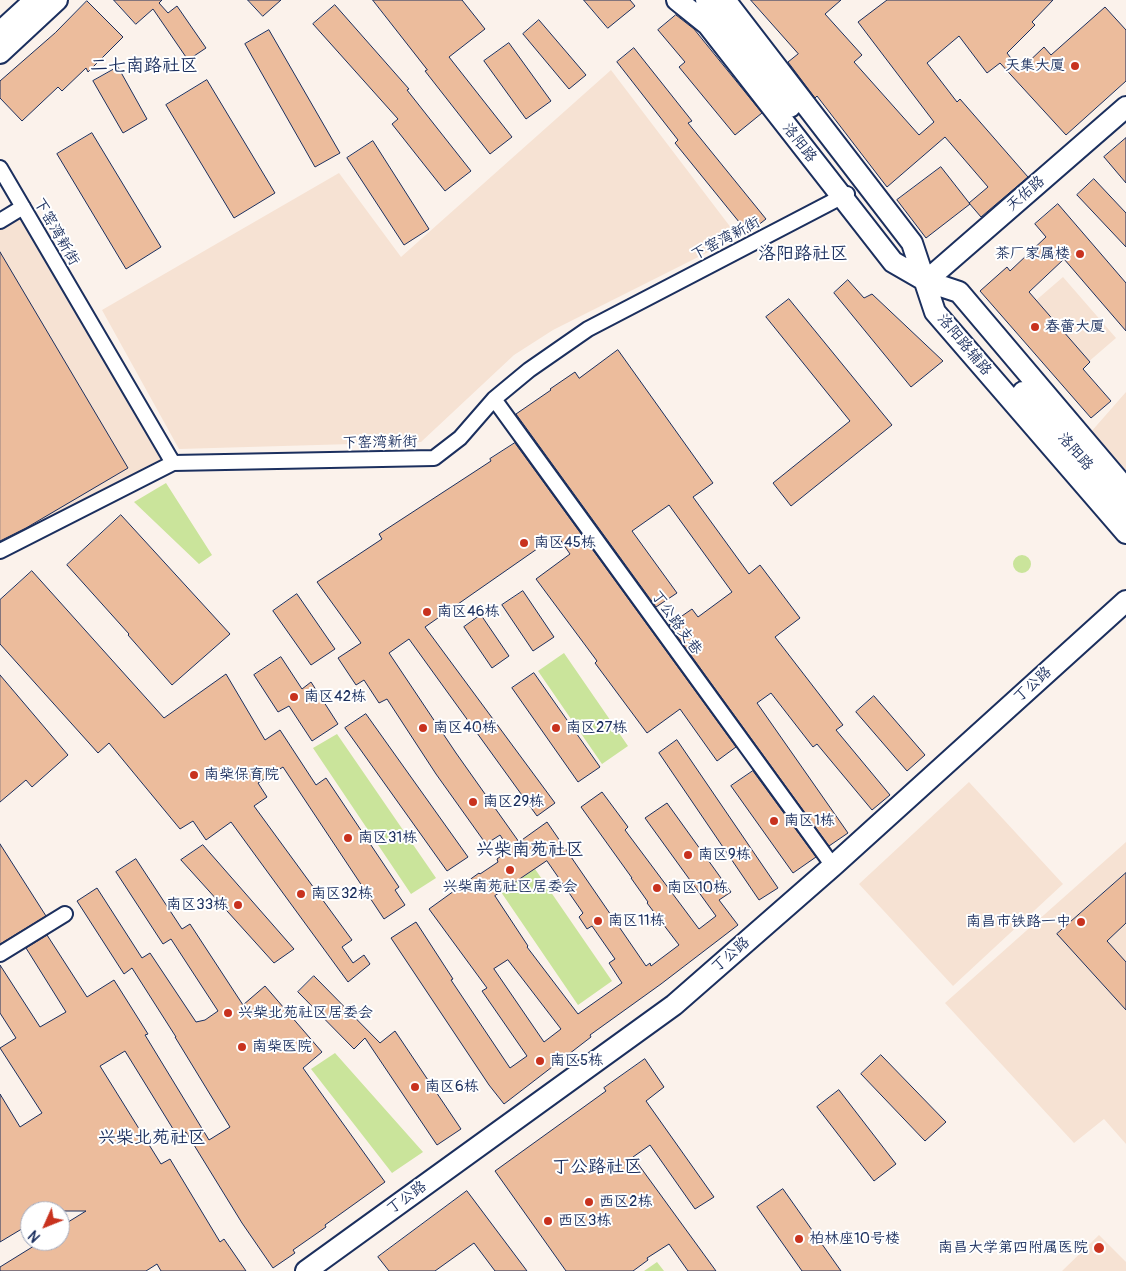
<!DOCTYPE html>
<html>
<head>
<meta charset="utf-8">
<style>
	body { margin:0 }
	#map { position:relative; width:1126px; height:1271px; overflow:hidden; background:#fbf2eb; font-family:Pangolin,sans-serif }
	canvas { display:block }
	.north { position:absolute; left:20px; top:1201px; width:50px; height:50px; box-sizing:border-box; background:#fff; border:1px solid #a4acbf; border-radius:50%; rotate:226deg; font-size:14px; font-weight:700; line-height:20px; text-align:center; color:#1b2f5e }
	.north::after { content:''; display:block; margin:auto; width:18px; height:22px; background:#c8321e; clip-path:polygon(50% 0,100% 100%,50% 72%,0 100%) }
</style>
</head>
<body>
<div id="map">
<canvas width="1126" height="1271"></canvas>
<div class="north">N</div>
</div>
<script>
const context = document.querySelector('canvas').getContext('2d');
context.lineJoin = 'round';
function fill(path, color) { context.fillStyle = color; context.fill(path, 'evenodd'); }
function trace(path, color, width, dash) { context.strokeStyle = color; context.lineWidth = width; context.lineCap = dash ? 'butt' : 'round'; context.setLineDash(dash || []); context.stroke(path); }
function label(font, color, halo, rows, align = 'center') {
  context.font = font + ' Pangolin,"LXGW WenKai TC",sans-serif'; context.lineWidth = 4; context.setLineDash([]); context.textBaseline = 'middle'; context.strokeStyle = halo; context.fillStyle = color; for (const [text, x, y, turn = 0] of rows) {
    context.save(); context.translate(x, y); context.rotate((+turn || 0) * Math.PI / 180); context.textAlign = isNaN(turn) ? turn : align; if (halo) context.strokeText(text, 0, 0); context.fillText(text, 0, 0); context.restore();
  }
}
fill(new Path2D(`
	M611,70L738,237L553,330L514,355L421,442L179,449L102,310L339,173L401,257Z
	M22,215L165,459L0,544V229Z
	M1063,277L1116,338L1072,376L1019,315Z
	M1126,392V475L1090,433Z
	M969,782L1063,884L953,986L859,884Z
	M1126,842V1144L1104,1119L1074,1143L945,1003Z
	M1099,1235L1126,1262V1271H1062Z`), '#f6e2d3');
fill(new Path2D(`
	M166,483L212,555L199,564L134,502Z
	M1013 564a9 9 0 1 1 18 0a9 9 0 1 1-18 0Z
	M564,653L628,746L602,764L538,671Z
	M337,734L436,878L411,894L313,748Z
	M535,869L612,981L578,1005L501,892Z
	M335,1053L423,1152L392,1173L311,1069Z
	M657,1262L664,1271H644Z`), '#cae49b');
const building = new Path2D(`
	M114,0H162L159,3L168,13L177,6L206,48L188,60L153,9L136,24Z
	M248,0H281L263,16Z
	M373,0H462L485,29L449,57L512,137L490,154L425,71L427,70Z
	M584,0H630L635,6L608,28Z
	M751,0H841L825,14L862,55L854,62L919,135L934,122L858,22L887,0H1053L1032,22L1035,25L1007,53L1020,70L1044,47L1051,55L1105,7L1126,30V81L1066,135L1000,63L987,73L959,36L927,63L957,102L960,99L1028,177L981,217L969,203L988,187L945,137L887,187L817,96L815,98L788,62L798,54Z
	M87,1L123,37L88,72L86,68L62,91L58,87L22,121L0,98V81L55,33Z
	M335,5L409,89L407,90L471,171L445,191L392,124L398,119L313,24Z
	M676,15L694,29L762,113L735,135L679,67L685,62L658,30Z
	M539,20L586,75L569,89L523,34Z
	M269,30L340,153L315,167L245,44Z
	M509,43L551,101L526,119L484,61Z
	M634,48L692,121L688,123L766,219L748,233L675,143L678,140L617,62Z
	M118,67L147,119L123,133L93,81Z
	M207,80L275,193L234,218L166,105Z
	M92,133L161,247L126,269L57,154Z
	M1126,138V183L1104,157Z
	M373,141L429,229L404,245L347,158Z
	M941,167L970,204L926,238L897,200Z
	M1094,179L1126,213V247L1077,195Z
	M1058,204L1126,283V331L1064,259L1029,292L1090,362L1083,369L1111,401L1091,418L980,291L1007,267L1010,271L1046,237L1035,224Z
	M0,252L128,468L26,528L0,541Z
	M848,280L864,298L872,294L943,361L911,387L834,293Z
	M789,299L892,425L791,506L773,483L850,421L766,317Z
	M618,350L713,483L693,497L749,574L760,565L800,618L775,637L843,725L836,730L890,795L872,810L817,744L813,747L771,693L757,703L848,833L829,846L669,625L692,609L698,617L732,592L669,505L632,531L677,593L656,607L516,414L551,390L550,389L575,372L579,378Z
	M515,443L736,747L717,761L680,709L647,733L595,663L597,661L536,579L570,554L557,535L425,627L555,803L537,816L409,639L389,653L456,753L519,842L547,822L646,966L650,963L651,966L679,945L647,903L648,902L631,878H632L581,807L602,792L628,827L625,830L699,929L716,916L645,818L667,803L731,892L719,900L738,925L661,984L590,1035L591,1037L504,1104L489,1085L391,938L416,922L453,979L451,980L510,1068L527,1056L482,991L487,988L429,909L479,873L480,874L498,862L497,859L510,850L500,835L486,844L436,774L387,699L379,703L364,680L356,685L338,658L361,643L317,582L382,539L379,534L491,461L490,459ZM547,861L583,913L579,917L587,929L592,926L615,959L609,963L622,983L578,1014L527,947L528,946L495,896ZM508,960L561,1029L544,1042L494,969Z
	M121,515L230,634L172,685L128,635L129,634L67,565Z
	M32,571L164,718L226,674L265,740L280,730L316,785L326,778L399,887L395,890L405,905L384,919L283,767L258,783L267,797L254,806L352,940L342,947L353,963L364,955L370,964L348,982L231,822L206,840L193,821L180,829L109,743L98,753L0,644V600Z
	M523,591L554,637L533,651L502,605Z
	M297,594L335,649L311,665L273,611Z
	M481,615L509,656L492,668L464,627Z
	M281,657L302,689L311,682L338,724L312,741L289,706L278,712L254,675Z
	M534,673L600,767L578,782L512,688Z
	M0,675L68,755L32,787L26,780L0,802Z
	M874,696L925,755L907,771L856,712Z
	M366,714L468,857L447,871L345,728Z
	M677,740L778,888L759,900L659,753Z
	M753,771L816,857L793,873L731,786Z
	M0,844L46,916L0,944Z
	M203,845L294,949L274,963L181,860Z
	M136,859L182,929L190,924L243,1005L265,986L322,1052L303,1068L385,1182L325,1225L326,1227L293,1250L295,1253L273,1268L242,1223L186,1132L178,1137L125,1051L100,1066L161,1164L170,1159L220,1242L224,1239L246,1271H161L157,1264L146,1271H0V1267L42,1241H60V1227L86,1211H30V1224L0,1242V1094L20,1127L42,1113L0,1048L16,1038L0,1013V965L40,1027L66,1012L26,948L47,935L87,997L114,980L148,1034L145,1035L209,1140L230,1127L175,1037H176L132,968L124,974L77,901L97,888L142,958L150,953L196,1022L205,1020L218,1011L171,939L163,944L116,872Z
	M1126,873V923L1107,941L1126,962V1010L1057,934Z
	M314,976L380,1043L395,1031L461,1129L437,1145L365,1038L354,1049L298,992Z
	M881,1055L946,1122L925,1141L861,1074Z
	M645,1059L664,1087L646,1101L714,1197L695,1209L650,1145L633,1157L716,1271H688L669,1244L647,1258L648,1260L633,1271H566L495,1171L606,1091L604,1088Z
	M839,1090L896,1164L874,1181L817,1107Z
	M783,1189L841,1271H802L757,1207Z
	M467,1191L527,1271H495L474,1243L435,1271H389L378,1257Z`);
fill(building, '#ecbc9c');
trace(building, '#1b2f5e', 1);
const street = new Path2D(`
	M0,168L173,463L434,458L460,438L494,399L529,370L588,329L847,194
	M0,221L23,207
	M494,399L833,866
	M0,551L173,463
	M0,954L65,914`);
const secondary = new Path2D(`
	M677,0L708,25L893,262L926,281L959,292L1126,489
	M706,0L790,107
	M725,0L912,243L935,312L1126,533
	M0,32L35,0
	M0,53L57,0
	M926,281L1126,107
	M1023,392L1126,510
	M306,1271L674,1005L833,866L1126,601`);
trace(street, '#1b2f5e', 18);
trace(secondary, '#1b2f5e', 24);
trace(street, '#fff', 14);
trace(secondary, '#fff', 20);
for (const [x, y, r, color] of [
	[1075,66,5,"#c8321e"],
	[1080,254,5,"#c8321e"],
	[1035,327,5,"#c8321e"],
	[524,543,5,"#c8321e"],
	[427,612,5,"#c8321e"],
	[294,697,5,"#c8321e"],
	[423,728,5,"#c8321e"],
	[556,728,5,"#c8321e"],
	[194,775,5,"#c8321e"],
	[473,802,5,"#c8321e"],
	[774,821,5,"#c8321e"],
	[348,838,5,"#c8321e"],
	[688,855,5,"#c8321e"],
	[510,870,5,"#c8321e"],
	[657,888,5,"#c8321e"],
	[301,894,5,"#c8321e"],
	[238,905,5,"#c8321e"],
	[598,921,5,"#c8321e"],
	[1081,922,5,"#c8321e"],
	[228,1013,5,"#c8321e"],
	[242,1047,5,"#c8321e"],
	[540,1061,5,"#c8321e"],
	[415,1087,5,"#c8321e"],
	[589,1202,5,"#c8321e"],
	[548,1221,5,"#c8321e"],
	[799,1239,5,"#c8321e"],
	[1099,1248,6,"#c8321e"]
]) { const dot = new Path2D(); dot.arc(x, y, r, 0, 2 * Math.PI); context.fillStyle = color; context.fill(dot); trace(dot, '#fff', 2); }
label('15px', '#1b2f5e', '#fff', [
	["天集大厦",1065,66,"right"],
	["茶厂家属楼",1070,254,"right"],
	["春蕾大厦",1045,327],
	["南区45栋",534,543],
	["南区46栋",437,612],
	["南区42栋",304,697],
	["南区40栋",433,728],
	["南区27栋",566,728],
	["南柴保育院",204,775],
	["南区29栋",483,802],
	["南区1栋",784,821],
	["南区31栋",358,838],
	["南区9栋",698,855],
	["兴柴南苑社区居委会",510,887,"center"],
	["南区10栋",667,888],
	["南区32栋",311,894],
	["南区33栋",228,905,"right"],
	["南区11栋",608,921],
	["南昌市铁路一中",1071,922,"right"],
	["兴柴北苑社区居委会",238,1013],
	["南柴医院",252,1047],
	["南区5栋",550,1061],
	["南区6栋",425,1087],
	["西区2栋",599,1202],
	["西区3栋",558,1221],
	["柏林座10号楼",809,1239],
	["南昌大学第四附属医院",1088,1248,"right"]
], 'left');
label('15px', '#1b2f5e', '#fff', [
	["洛阳路",799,143,52],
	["天佑路",1026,194,-41],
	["下窑湾新街",56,232,60],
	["下窑湾新街",726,239,-28],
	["洛阳路辅路",964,345,50],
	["下窑湾新街",380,443,-1],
	["洛阳路",1075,452,49],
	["丁公路支巷",676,623,54],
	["丁公路",1033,685,-42],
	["丁公路",731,955,-41],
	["丁公路",407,1198,-36]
]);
label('18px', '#1b2f5e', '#fff', [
	["二七南路社区",144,66],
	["洛阳路社区",803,254],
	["兴柴南苑社区",530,850],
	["兴柴北苑社区",152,1138],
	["丁公路社区",597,1167]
]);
</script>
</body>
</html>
